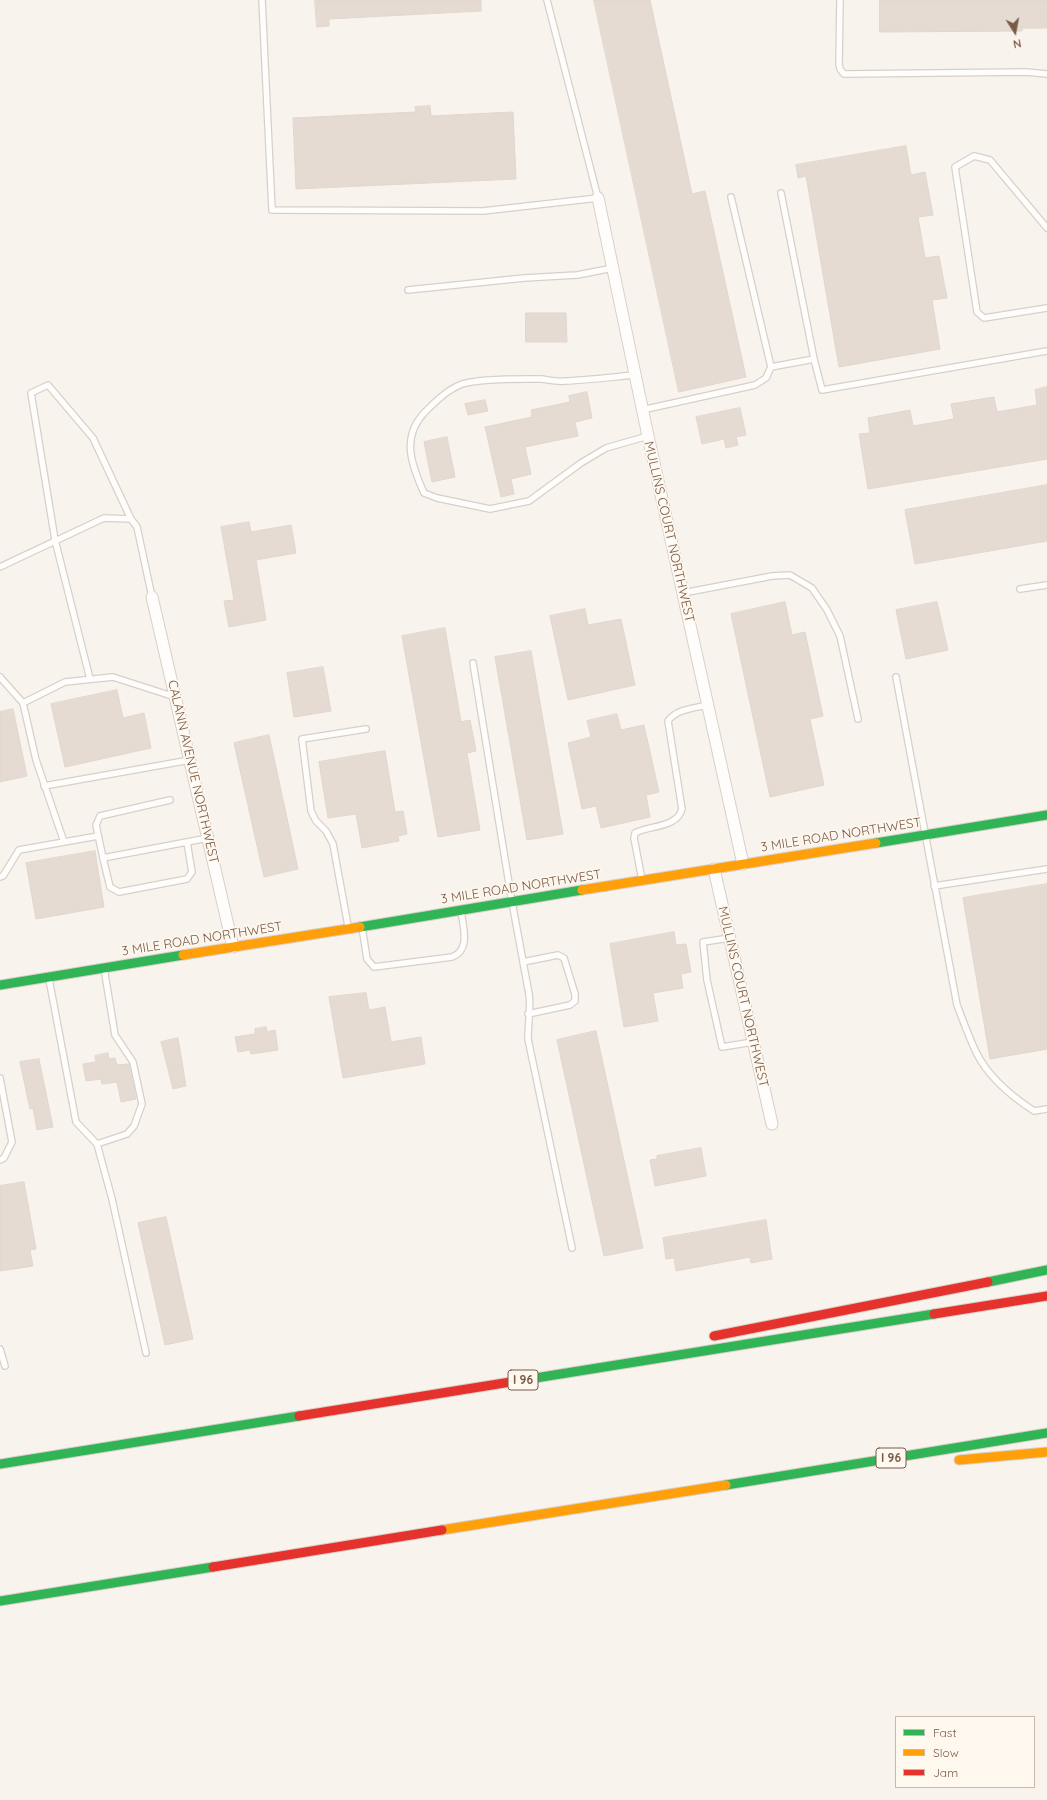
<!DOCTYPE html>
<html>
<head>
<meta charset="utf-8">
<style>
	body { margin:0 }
	#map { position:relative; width:1047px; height:1800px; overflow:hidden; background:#f8f3ec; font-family:Quicksand,sans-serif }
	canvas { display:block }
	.legend { position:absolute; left:895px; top:1716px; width:140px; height:72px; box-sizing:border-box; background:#fff8ee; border:1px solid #c9b9ac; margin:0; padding:5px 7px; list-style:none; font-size:12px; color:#795a49 }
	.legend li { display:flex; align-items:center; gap:8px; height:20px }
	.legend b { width:20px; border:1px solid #c9b9ac }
	.north { position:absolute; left:995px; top:12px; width:40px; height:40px; -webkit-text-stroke:3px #fff8ee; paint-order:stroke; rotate:169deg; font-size:11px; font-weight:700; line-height:16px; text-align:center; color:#795a49 }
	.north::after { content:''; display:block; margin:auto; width:14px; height:18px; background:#795a49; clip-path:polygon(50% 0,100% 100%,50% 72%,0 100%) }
</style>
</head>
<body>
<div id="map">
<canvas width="1047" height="1800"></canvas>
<ul class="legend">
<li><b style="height:5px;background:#30b455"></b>Fast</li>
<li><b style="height:5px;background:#ff9f0a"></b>Slow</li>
<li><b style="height:5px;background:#e5322d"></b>Jam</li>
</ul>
<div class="north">N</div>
</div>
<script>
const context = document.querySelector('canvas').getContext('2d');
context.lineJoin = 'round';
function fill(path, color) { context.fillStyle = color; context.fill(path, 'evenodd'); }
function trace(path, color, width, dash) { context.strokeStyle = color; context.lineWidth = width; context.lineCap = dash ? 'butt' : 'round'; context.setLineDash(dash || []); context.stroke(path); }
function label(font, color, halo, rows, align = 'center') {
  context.font = font + ' Quicksand,sans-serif'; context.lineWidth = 3.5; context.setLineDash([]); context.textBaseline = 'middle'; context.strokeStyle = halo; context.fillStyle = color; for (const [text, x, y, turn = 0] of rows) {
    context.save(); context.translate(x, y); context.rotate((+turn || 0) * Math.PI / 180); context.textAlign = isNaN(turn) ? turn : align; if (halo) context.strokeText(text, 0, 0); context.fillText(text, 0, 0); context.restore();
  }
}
const building = new Path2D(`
	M315,0H481V11L329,19V26L317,27Z
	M594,0H650L692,194L705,191L746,377L679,392Z
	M880,0H1047V28H1022V31L880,32Z
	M430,106L431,116L513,112L516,179L296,189L293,118L416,112L415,107Z
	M906,146L911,175L925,172L933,215L918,217L925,258L939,256L947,298L932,300L940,349L839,367L806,176L798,178L796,165Z
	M526,313H566L567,342H526Z
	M1047,387V459L868,489L859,434L870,433L868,418L910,410L913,426L954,419L951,404L994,397L997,412L1037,405L1035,390Z
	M587,392L592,418L575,422L578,436L525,447L531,474L511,479L514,494L501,497L485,427L532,417L531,410L570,402L569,396Z
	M485,400L488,411L468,415L465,404Z
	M740,408L746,435L736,437L738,445L726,448L724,439L702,444L696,417Z
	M447,437L455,477L432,482L424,442Z
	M1047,485V541L915,564L905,510Z
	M249,522L251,532L291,525L296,553L256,560L266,620L229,627L224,601L234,600L221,527Z
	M785,602L792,635L805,632L823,716L810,719L824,785L770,797L731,614Z
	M937,602L948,650L906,659L896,610Z
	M585,609L588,625L621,619L635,685L568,700L550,616Z
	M445,628L461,722L470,720L476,751L467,753L480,830L438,837L402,636Z
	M531,651L563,834L527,840L495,657Z
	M323,667L331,711L294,717L287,673Z
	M117,690L123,718L144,713L151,748L65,767L51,704Z
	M13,709L27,776L0,782V712Z
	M617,714L621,730L644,725L659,792L646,795L650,817L601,828L596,806L582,809L568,743L591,737L587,721Z
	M269,735L298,869L264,877L234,743Z
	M385,751L395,812L403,811L407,834L398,836L399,841L362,848L356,814L328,818L319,762Z
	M95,851L104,907L36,919L26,863Z
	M1047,884V1049L990,1059L963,898Z
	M674,932L676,945L686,944L691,972L681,974L683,988L653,993L658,1021L624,1027L610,944Z
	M366,993L369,1010L385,1007L391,1042L421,1037L425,1064L343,1078L329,997Z
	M266,1027L267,1032L275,1030L278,1050L251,1054L250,1050L238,1052L235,1037L255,1034V1029Z
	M596,1031L643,1248L604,1256L557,1040Z
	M178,1038L186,1086L173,1089L161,1042Z
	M108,1053L109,1059L115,1058L117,1065L129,1064L136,1099L121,1102L117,1082L102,1084L101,1079L86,1081L83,1064L96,1062L95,1056Z
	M39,1059L53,1127L37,1130L33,1108L30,1109L20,1062Z
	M701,1148L706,1176L655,1186L650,1160L657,1159V1156Z
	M24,1182L36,1249L30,1250L33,1266L0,1271V1186Z
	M166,1217L193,1339L165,1345L138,1223Z
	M766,1220L772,1259L751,1263L750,1257L676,1271L674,1258L666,1259L663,1238Z`);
fill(building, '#e5dbd3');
trace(building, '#e1d6ce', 1);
const lane = new Path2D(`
	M262,0L272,210L483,211L598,198L547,0
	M840,0L839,64L840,69L844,74L1026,72L1047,74
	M781,193L814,359
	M731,197L771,367
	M1047,228L990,160L974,156L955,167L977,312L984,318L1047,308
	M408,290L524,278L577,275L613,268
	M635,375C612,377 588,380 565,381C557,382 549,380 541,379C520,379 481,378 462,384C447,390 436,401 425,412C401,437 411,464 424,493L437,498L490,509L529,501L581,463L606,448L648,436
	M642,410L755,385L766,378L771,367L814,359L822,390L1047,351
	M0,567L104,518L131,519L137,527L152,597
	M1020,589L1047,585
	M683,593L772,576L790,575L812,588L827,610L840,636L858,719
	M473,663L512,902L529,994C531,1008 528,1024 528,1039L572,1248
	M0,677L23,703L36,760L64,842
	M896,677L957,1005C963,1021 969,1037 976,1052C988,1077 1011,1096 1034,1111L1047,1109
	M90,679L55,540L31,393L48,385L93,438L131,519
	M23,703L65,682L113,677L175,697
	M44,786L190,760
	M170,800L100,816L96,825L103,858L208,838
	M103,858L110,887L119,892L187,879L192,872L187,842
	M0,877L3,876L19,850L98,836
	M642,880L634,838L635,833C650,825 677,828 682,809L668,721C676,709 695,708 708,705
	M934,886L1047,869
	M348,926L333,844L326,831L316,821L311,811L302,739L366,729
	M362,927L367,959L374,967L452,957C471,950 463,927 461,911
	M730,938L703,942L707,980L722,1047L753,1042
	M523,962L558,955L564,958L575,994V1001L570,1005L528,1014
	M49,979L76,1122L97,1144L112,1199L146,1353
	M0,1078L12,1142L4,1158L0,1160
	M97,1144L127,1134L134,1126L142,1104L133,1062L115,1035L104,968
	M0,1349L5,1366`);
const street = new Path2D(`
	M598,198L648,436L743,864
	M152,597L233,947
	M714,869L772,1124`);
const fast = new Path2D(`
	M876,843L1047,815
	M360,927L582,890
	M0,985L183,955
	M988,1282L1047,1270
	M523,1380L934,1314
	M0,1464L299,1416
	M726,1485L1047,1433
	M0,1601L213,1567`);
const slow = new Path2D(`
	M582,890L876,843
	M183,955L360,927
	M959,1460L1047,1452
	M442,1530L726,1485`);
const jam = new Path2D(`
	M934,1314L1047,1296
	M714,1336L988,1282
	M299,1416L523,1380
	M213,1567L442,1530`);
trace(lane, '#d7d0ca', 8);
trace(street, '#d7d0ca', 13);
trace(fast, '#d8d0c8', 11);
trace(slow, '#d8d0c8', 11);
trace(jam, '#d8d0c8', 11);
trace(lane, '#fefdfc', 5.5);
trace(street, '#fefdfc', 11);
trace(fast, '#30b455', 9);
trace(slow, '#ff9f0a', 9);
trace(jam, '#e5322d', 9);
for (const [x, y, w] of [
	[523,1380,30],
	[891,1458,30]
]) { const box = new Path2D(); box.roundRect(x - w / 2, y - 10, w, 20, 3); context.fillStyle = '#fff8ee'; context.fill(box); trace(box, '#795a49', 1); }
label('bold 12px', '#795a49', null, [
	["I 96",523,1380],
	["I 96",891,1458]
]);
label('13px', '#795a49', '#fff8ee', [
	["MULLINS COURT NORTHWEST",669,532,77],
	["CALANN AVENUE NORTHWEST",193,772,77],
	["3 MILE ROAD NORTHWEST",841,835,-9],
	["3 MILE ROAD NORTHWEST",521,887,-9],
	["3 MILE ROAD NORTHWEST",202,939,-9],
	["MULLINS COURT NORTHWEST",743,997,77]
]);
</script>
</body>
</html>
